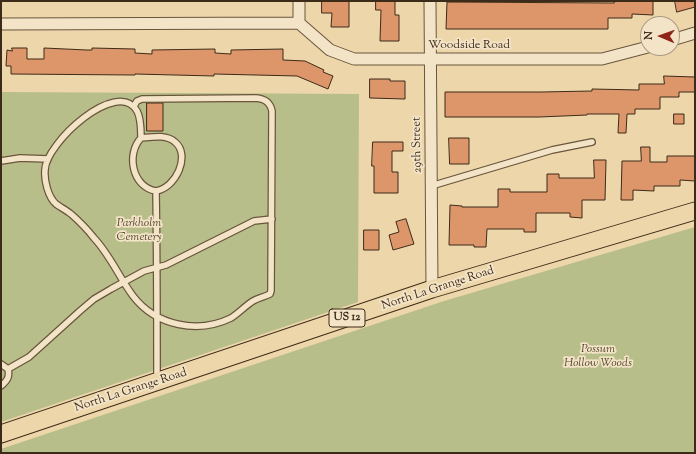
<!DOCTYPE html>
<html>
<head>
<meta charset="utf-8">
<style>
	body { margin:0 }
	#map { position:relative; width:696px; height:454px; overflow:hidden; background:#edd6aa; font-family:"Sorts Mill Goudy",serif }
	canvas { display:block }
	.frame { position:absolute; inset:0; border:2px solid #3d2b19; pointer-events:none }
	.north { position:absolute; left:640px; top:16px; width:40px; height:40px; box-sizing:border-box; background:#f3e4c8; border:1px solid #aa9a82; border-radius:50%; rotate:272deg; font-size:11px; font-weight:700; line-height:16px; text-align:center; color:#3d2b19 }
	.north::after { content:''; display:block; margin:auto; width:14px; height:18px; background:#8f2418; clip-path:polygon(50% 0,100% 100%,50% 72%,0 100%) }
</style>
</head>
<body>
<div id="map">
<canvas width="696" height="454"></canvas>
<div class="frame"></div>
<div class="north">N</div>
</div>
<script>
const context = document.querySelector('canvas').getContext('2d');
context.lineJoin = 'round';
function fill(path, color) { context.fillStyle = color; context.fill(path, 'evenodd'); }
function trace(path, color, width, dash) { context.strokeStyle = color; context.lineWidth = width; context.lineCap = dash ? 'butt' : 'round'; context.setLineDash(dash || []); context.stroke(path); }
function label(font, color, halo, rows, align = 'center') {
  context.font = font + ' "Sorts Mill Goudy",serif'; context.lineWidth = 3.5; context.setLineDash([]); context.textBaseline = 'middle'; context.strokeStyle = halo; context.fillStyle = color; for (const [text, x, y, turn = 0] of rows) {
    context.save(); context.translate(x, y); context.rotate((+turn || 0) * Math.PI / 180); context.textAlign = isNaN(turn) ? turn : align; if (halo) context.strokeText(text, 0, 0); context.fillText(text, 0, 0); context.restore();
  }
}
fill(new Path2D(`
	M1,92L359,94L358,302L1,422Z
	M695,227V453H1V449L444,301Z`), '#b8be89');
const building = new Path2D(`
	M322,1H349V27H331L332,13H322Z
	M376,1H395V15H399V41H380L381,10H376Z
	M614,1H653V15L632,14V18H608V29H446L447,2L614,3Z
	M675,1H695V7L677,12Z
	M12,48H27V59H44V48L87,50H92V48L135,49V53L152,54V50L215,49V53L231,54V50L283,49V60L305,61L324,70L323,72L333,76L328,89L297,76L214,74V76L135,74V75L11,74V66H6L7,50L12,51Z
	M664,76L695,77V92H679V97H660V109H635V114H627L626,133H618L619,114H587V115L539,117H445V92H541L592,91V89L639,90V84H664Z
	M370,79H390V81H405V99L370,98Z
	M147,103H163V131H147Z
	M674,114H684V124H674Z
	M449,138H469V164H450Z
	M373,142H403V151H392V172H398V193H374V166H372Z
	M641,147H650V162H667V156H695V181L680,180V186H654V191L633,190V200H621L622,161H641Z
	M594,160H606L605,200H582V218L570,217V213H536V232H524V229H487L486,247H474V245H449L450,205L462,206V207H498V189H510V192H547V174H559V178H594Z
	M406,219L414,244L393,250L389,235L399,232L396,222Z
	M364,230H379V250H364Z`);
fill(building, '#dd956a');
trace(building, '#3d2b19', 1);
const service = new Path2D(`
	M134,106L137,101L142,99L256,98C265,99 270,102 272,111L271,291L270,294C264,297 258,298 253,301C245,306 239,313 231,318C198,334 156,326 133,296C119,277 110,255 94,238C87,229 79,221 71,214C66,210 60,207 56,204C48,197 44,180 45,170C45,144 117,77 137,111C141,118 141,129 141,138C152,137 166,134 175,142C191,155 176,188 156,191C157,253 157,316 157,379
	M141,138C126,154 132,187 156,191
	M1,161L20,158L48,159
	M431,186L552,150L592,142
	M1,364L8,369L29,357L81,310L94,299L111,289L144,271L166,265L254,221L272,219
	M1,386C7,381 10,377 8,369`);
const minor = new Path2D(`
	M430,1L432,289
	M299,23L330,50L354,59H602L648,47
	M1,24L299,23V1
	M672,40L695,33`);
const primary = new Path2D(`
	M1,434L432,289L695,211`);
trace(service, '#69563d', 8);
trace(minor, '#69563d', 13);
trace(primary, '#3d2b19', 19);
trace(service, '#f3e4c8', 5.5);
trace(minor, '#f3e4c8', 11);
trace(primary, '#edd6aa', 17);
for (const [x, y, w] of [
	[347,318,36]
]) { const box = new Path2D(); box.roundRect(x - w / 2, y - 9, w, 18, 3); context.fillStyle = '#f3e4c8'; context.fill(box); trace(box, '#3d2b19', 1); }
label('bold 11px', '#3d2b19', null, [
	["US 12",347,318]
]);
label('12px', '#3d2b19', '#f3e4c8', [
	["Woodside Road",469,46],
	["29th Street",418,145,-91],
	["North La Grange Road",438,289,-18],
	["North La Grange Road",131,391,-18]
]);
label('italic 12px', '#56482f', '#f3e4c8', [
	["Parkholm",139,224],
	["Cemetery",139,238],
	["Possum",598,350],
	["Hollow Woods",598,364]
]);
</script>
</body>
</html>
